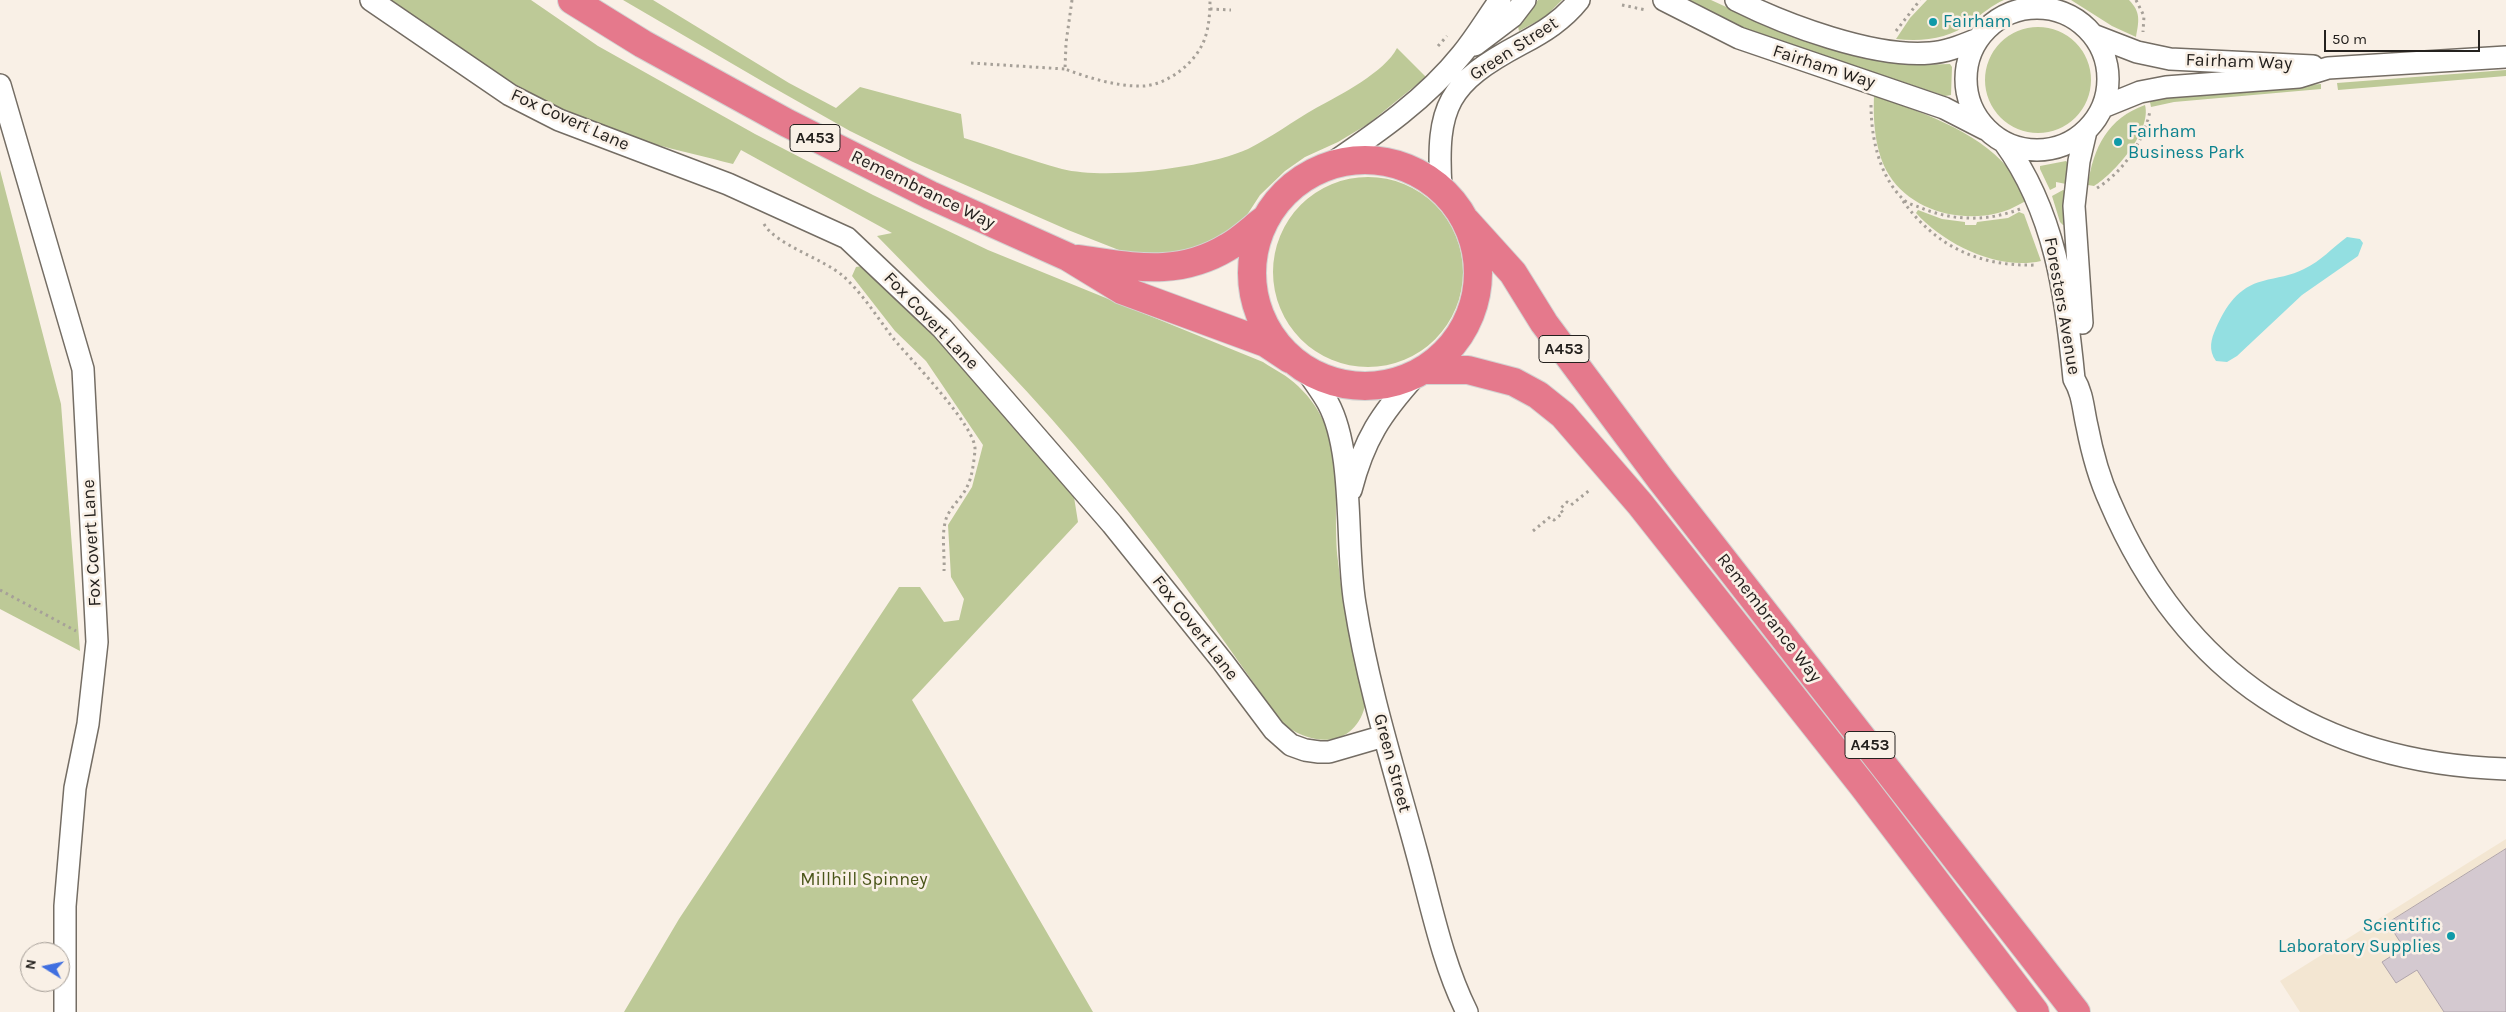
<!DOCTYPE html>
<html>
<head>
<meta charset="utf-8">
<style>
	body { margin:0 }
	#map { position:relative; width:2506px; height:1012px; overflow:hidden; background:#f9f0e6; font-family:Karla,sans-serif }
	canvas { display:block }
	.north { position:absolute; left:20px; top:942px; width:50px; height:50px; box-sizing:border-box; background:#f9f0e6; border:1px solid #a49d96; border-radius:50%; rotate:280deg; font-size:14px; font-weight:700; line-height:20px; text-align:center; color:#24211e }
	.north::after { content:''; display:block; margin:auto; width:18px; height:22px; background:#406fe0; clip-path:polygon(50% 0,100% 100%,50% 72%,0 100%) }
	.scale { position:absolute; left:2324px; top:30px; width:156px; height:22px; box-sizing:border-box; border:2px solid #24211e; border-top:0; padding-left:6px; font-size:15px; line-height:18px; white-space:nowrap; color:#24211e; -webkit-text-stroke:4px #f9f0e6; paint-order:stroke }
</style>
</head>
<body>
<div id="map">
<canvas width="2506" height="1012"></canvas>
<div class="north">N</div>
<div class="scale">50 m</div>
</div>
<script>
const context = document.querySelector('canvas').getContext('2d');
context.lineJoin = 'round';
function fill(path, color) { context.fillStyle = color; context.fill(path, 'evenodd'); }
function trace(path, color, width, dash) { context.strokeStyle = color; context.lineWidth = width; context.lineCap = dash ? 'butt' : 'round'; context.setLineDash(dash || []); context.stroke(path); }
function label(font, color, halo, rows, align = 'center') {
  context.font = font + ' Karla,sans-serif'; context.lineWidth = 5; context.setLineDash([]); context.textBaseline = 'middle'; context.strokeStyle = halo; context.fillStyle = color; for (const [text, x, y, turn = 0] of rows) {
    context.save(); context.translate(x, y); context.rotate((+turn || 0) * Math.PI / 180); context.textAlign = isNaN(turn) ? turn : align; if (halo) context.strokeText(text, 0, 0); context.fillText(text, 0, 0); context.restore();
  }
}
fill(new Path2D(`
	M2506,839V1012H2300L2280,981Z`), '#f3e6d2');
fill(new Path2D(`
	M389,0H531L598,46L755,134L873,195L988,250L1263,362C1275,370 1288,376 1298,386C1350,435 1331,498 1338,561C1343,610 1355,658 1365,706C1354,749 1310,747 1281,722C1215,628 1150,534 1075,446C1013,373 944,305 877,236L892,233L741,150L733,164C679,150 623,139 573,115C507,85 448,40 389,0Z
	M623,0H653L789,83L836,108L860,87L961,114L964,138C997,148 1029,160 1062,169C1106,180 1206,168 1248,149C1272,137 1293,121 1316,108C1340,95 1385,72 1397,48L1426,77L1368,124L1338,142L1305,157L1285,171L1260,195L1247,215L1228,231L1198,248L1160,256L1124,252L1068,230L913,162L850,131L767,84Z
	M1538,0H1562L1545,17L1519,31L1518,26Z
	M1686,0H1711L1772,28L1871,59L1918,65L1950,64L1952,67L1951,95L1945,96L1741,28Z
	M1927,0H2004C1992,5 1982,14 1971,22C1949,39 1923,42 1896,39L1910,18Z
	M2071,0H2129C2141,12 2139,21 2136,37L2112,26Z
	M1985 80a53 53 0 1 1 106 0a53 53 0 1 1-106 0Z
	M2506,70V76L2338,90L2337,83Z
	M2321,84V89L2174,102L2151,107L2150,102L2164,98Z
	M1874,96C1919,111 1976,130 2008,168C2016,177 2021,190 2026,201C2018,205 2008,211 1998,213C1959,223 1911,210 1889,175C1875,152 1873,122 1874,96Z
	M2145,105C2152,131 2114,174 2094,186L2088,185C2093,148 2108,118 2145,105Z
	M2066,161L2069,164L2066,184L2056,182V187L2050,190L2040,169V166Z
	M0,170L61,404L80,651L0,609Z
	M1273 272a95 95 0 1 1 190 0a95 95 0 1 1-190 0Z
	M2063,190L2066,191L2065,225H2063L2060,222L2052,196Z
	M1918,210L1942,219L1965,222V225H1976L1977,222L2008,218L2019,212L2024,214L2041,261C1998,271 1944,244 1916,213Z
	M862,266L914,313L1002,411L1074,497L1078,522L912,700L1093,1012H624L679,919L899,587H920L944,622L959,620L964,599L951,577L948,525L972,487L983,445L926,361L895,331L852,276L856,267Z`), '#bdc997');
fill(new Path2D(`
	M2347,237L2360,239L2363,243L2358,256L2302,295L2237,356L2227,362L2216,361C2208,350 2211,339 2216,328C2226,306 2238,287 2263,281C2277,277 2291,276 2304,269C2321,261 2332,248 2347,237Z`), '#93dfe1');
const building = new Path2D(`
	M2506,849V1012H2444L2417,970L2396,983L2382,962L2404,948L2388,923Z`);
fill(building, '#d4c9d0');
trace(building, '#b0a5ac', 1);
const minor = new Path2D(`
	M371,0L510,95L559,120L728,184L847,238L942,328L1112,524L1223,662L1274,730L1291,745L1305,750L1319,752H1329L1384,736
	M1664,0L1739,38L1944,108L1985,129
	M1736,0C1786,25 1874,58 1930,53C1947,52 1963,45 1978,39
	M1966 79a71 71 0 1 1 142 0a71 71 0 1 1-142 0Z
	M2093,35L2137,52L2170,59L2313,66
	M1475,45L1512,17L1525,0
	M0,85L83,369L97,642L88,724L75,788L65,906V1012
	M2103,107L2140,92L2166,87L2299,77L2328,68L2506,57
	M2004,142C2055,212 2066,295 2074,379C2083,394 2083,409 2087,426C2092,452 2099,478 2110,502C2184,675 2319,763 2506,769
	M1331,164C1378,132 1426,99 1462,54C1476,37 1487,18 1500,0
	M1441,188C1436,105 1448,83 1521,44C1544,32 1563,20 1579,0
	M2082,323L2074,206L2079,161L2086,131
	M1307,371C1314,382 1322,392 1328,403C1355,453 1345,545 1355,604C1368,687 1394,769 1416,850C1431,904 1442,962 1467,1012
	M1351,490C1364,439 1381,414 1415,376`);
const highway = new Path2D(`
	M572,0L643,44L787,123L930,195L1068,257L1122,290L1266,343L1290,359
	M1252 273a113 113 0 1 1 226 0a113 113 0 1 1-226 0Z
	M1466,221L1513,273L1544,323L1661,480L2076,1012
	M1077,259C1132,266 1177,278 1228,247C1241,240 1253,228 1265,219
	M1425,370H1468L1514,382L1538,395L1563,415L1640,504L1863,786L2035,1012`);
trace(minor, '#746d64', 24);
trace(highway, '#d3d3d2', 30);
trace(new Path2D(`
	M1072,0L1066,43L1065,69C1089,78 1118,87 1144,86C1169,84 1197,62 1205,38C1209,26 1210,13 1210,0
	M2136,0L2144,16L2143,32
	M1622,5L1646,10
	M1210,9L1231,10
	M1896,31L1920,0
	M1438,46L1447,36
	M971,63L1065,69
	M1871,105C1871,137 1879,175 1902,198C1906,203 1913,205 1919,207C1951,221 1987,222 2020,209
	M2097,188C2123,172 2144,141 2150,111
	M1903,201C1936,247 1980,267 2037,265
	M764,224C776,245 824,259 843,276C863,294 877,317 893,338C909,358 977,427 975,450C974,461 972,478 967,487C962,498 950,507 946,519C941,535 945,554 944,571
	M1533,531L1550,517L1554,520L1563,513L1560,509L1567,502L1571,505L1591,489
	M0,590L76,631`), '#a6a098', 3, [2.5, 4]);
trace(minor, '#fff', 21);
trace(highway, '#e5798c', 28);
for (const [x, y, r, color] of [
	[1933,22,5,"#0f9aa8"],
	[2118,142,5,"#0f9aa8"],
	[2451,936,5,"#0f9aa8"]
]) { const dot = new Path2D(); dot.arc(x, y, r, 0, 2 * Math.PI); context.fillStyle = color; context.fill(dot); trace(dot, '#f9f0e6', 2); }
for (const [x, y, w] of [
	[815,138,50],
	[1564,349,50],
	[1870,745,50]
]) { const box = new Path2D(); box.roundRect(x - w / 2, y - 13.5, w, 27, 4); context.fillStyle = '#f9f0e6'; context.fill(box); trace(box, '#24211e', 1); }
label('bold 16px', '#24211e', null, [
	["A453",815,138],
	["A453",1564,349],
	["A453",1870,745]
]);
label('18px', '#0d838f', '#f9f0e6', [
	["Fairham",1943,22],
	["Fairham",2128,132],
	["Business Park",2128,153],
	["Scientific",2441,926,"right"],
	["Laboratory Supplies",2441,947,"right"]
], 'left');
label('18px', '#24211e', '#f9f0e6', [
	["Green Street",1514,49,-33],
	["Fairham Way",2239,62,2],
	["Fairham Way",1824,67,18],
	["Fox Covert Lane",570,120,24],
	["Remembrance Way",923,190,26],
	["Foresters Avenue",2062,306,80],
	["Fox Covert Lane",931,321,46],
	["Fox Covert Lane",92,543,-93],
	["Remembrance Way",1769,618,52],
	["Fox Covert Lane",1195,628,52],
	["Green Street",1392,763,75]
]);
label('18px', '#4a5519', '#f9f0e6', [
	["Millhill Spinney",864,880]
]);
</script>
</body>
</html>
